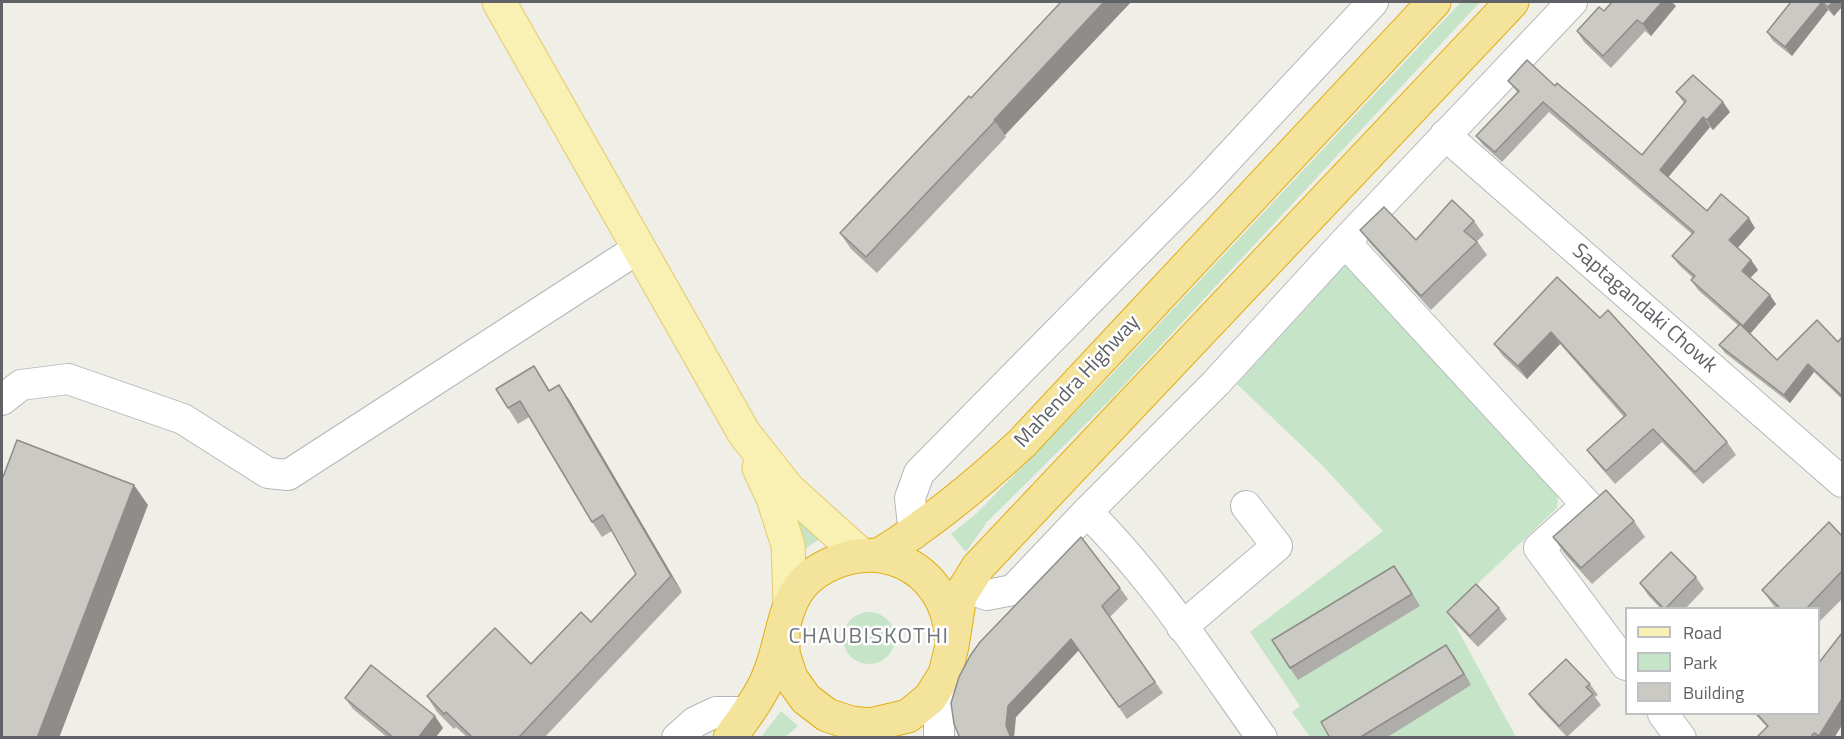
<!DOCTYPE html>
<html>
<head>
<meta charset="utf-8">
<style>
	body { margin:0 }
	#map { position:relative; width:1844px; height:739px; overflow:hidden; background:#efeee7; font-family:"Titillium Web",sans-serif }
	canvas { display:block }
	.frame { position:absolute; inset:0; border:3px solid #5f6266; pointer-events:none }
	.legend { position:absolute; left:1625px; top:607px; width:195px; height:108px; box-sizing:border-box; background:#fff; border:2px solid #bfc0c2; margin:0; padding:8px 10px; list-style:none; font-size:18px; color:#5f6266 }
	.legend li { display:flex; align-items:center; gap:12px; height:30px }
	.legend b { width:30px; border:2px solid #bfc0c2 }
</style>
</head>
<body>
<div id="map">
<canvas width="1844" height="739"></canvas>
<div class="frame"></div>
<ul class="legend">
<li><b style="height:8px;background:#f8f1b3"></b>Road</li>
<li><b style="height:16px;background:#c6e4c8"></b>Park</li>
<li><b style="height:16px;background:#cbc9c4"></b>Building</li>
</ul>
</div>
<script>
const context = document.querySelector('canvas').getContext('2d');
context.lineJoin = 'round';
function fill(path, color) { context.fillStyle = color; context.fill(path, 'evenodd'); }
function trace(path, color, width, dash) { context.strokeStyle = color; context.lineWidth = width; context.lineCap = dash ? 'butt' : 'round'; context.setLineDash(dash || []); context.stroke(path); }
function label(font, color, halo, rows, align = 'center') {
  context.font = font + ' "Titillium Web",sans-serif'; context.lineWidth = 5; context.setLineDash([]); context.textBaseline = 'middle'; context.strokeStyle = halo; context.fillStyle = color; for (const [text, x, y, turn = 0] of rows) {
    context.save(); context.translate(x, y); context.rotate((+turn || 0) * Math.PI / 180); context.textAlign = isNaN(turn) ? turn : align; if (halo) context.strokeText(text, 0, 0); context.fillText(text, 0, 0); context.restore();
  }
}
fill(new Path2D(`
	M1461,2H1480L1111,399L987,522L966,552L951,534L977,513L1100,387Z
	M1347,261L1558,494L1557,508L1448,612L1516,737H1310L1292,712L1300,706L1250,632L1383,531L1323,466L1237,384L1305,309Z
	M793,511L828,533L801,552Z
	M843 638a26 26 0 1 1 52 0a26 26 0 1 1-52 0Z
	M781,711L798,726L785,737H761Z`), '#c6e4c8');
const minor = new Path2D(`
	M1445,135L1842,482
	M1345,242L1587,505L1539,548L1626,665
	M2,400L21,385L68,379L183,419L268,473L288,475L639,248
	M1087,512C1154,578 1208,662 1262,738
	M914,534L910,498L919,473L1201,187L1373,2
	M964,587L987,595L1013,590L1087,512L1215,384L1345,242L1572,2
	M1182,627L1277,546L1246,506
	M1663,714L1681,738
	M677,738L695,722L716,712H749
	M939,738V722L945,674`);
const major = new Path2D(`
	M499,2L744,433L788,489L860,554
	M759,468L773,498L788,545L790,602`);
const highway = new Path2D(`
	M879,555C931,523 978,484 1022,443L1434,2
	M783,627V653L791,678L806,699L827,715L851,723L870,725L908,716L930,698L945,674L952,646L960,596L978,567L1512,2
	M730,738C743,719 758,701 767,680C790,628 777,580 844,559C864,553 883,554 902,562C932,575 949,604 951,635`);
trace(minor, '#b4b7ba', 32);
trace(major, '#e6ca6a', 35);
trace(highway, '#e3ae14', 35);
trace(minor, '#fff', 30);
trace(major, '#f8f1b3', 33);
trace(highway, '#f4e39a', 33);
fill(new Path2D(`
	M1061,2H1131L1005,135L1006,137L877,273L851,249L840,233L971,98Z
	M1791,2H1842L1834,16L1828,10L1792,56L1773,41L1767,32Z
	M1676,6L1651,36L1645,31L1611,68L1584,42L1577,31L1604,11Z
	M1508,81L1555,86L1642,155L1684,103L1676,92L1730,112L1713,130L1710,127L1668,177L1707,211L1755,228L1737,248L1751,260L1758,270L1750,278L1776,304L1750,334L1777,360L1838,342L1842,337V399L1814,372L1790,403L1725,353L1719,345L1739,326L1698,290L1691,280L1693,278L1679,265L1672,256L1692,234L1549,112L1502,162L1483,145L1476,136L1518,93Z
	M1474,221L1484,235L1477,241L1487,255L1431,310L1370,243L1360,230L1416,240Z
	M1557,277L1727,442L1736,455L1703,484L1662,442L1615,484L1596,462L1587,450L1624,417L1560,344L1527,379L1503,356L1494,344Z
	M534,366L550,391L559,385L570,401L682,592L544,738H468L456,727L454,729L437,712L427,696L531,664L591,622L636,574L612,531L602,537L592,522L529,417L518,424L508,408Z
	M1634,521L1645,537L1592,584L1565,554L1553,537Z
	M1842,536V599L1818,623V609H1776L1762,590Z
	M1394,566L1420,606L1298,680L1290,668Z
	M1696,577L1704,589L1685,609H1661L1648,595L1640,583Z
	M1120,588L1128,599L1110,617L1163,693L1127,719L1079,650L1016,717L960,738Z
	M1499,608L1507,619L1478,647L1455,623L1447,612Z
	M1454,656L1471,685L1386,738H1330Z
	M1590,684L1598,695L1595,697L1601,705L1567,737L1537,705L1529,694Z
	M345,698L443,728L435,738H388L353,709Z
	M1755,714H1818L1842,725L1834,738H1756L1767,727Z`), '#afada9');
fill(new Path2D(`
	M1104,2H1131L1005,135L994,120Z
	M1662,2H1672L1676,6L1651,36L1643,24Z
	M1822,2L1828,10L1792,56L1785,47Z
	M1833,2H1842V7L1834,16L1828,7Z
	M1723,102L1730,112L1713,130L1707,120Z
	M1703,117L1710,127L1666,180L1660,170Z
	M1749,218L1755,228L1736,250L1729,240Z
	M1751,260L1758,270L1748,280L1742,271Z
	M1770,295L1776,304L1749,335L1743,326Z
	M1551,332L1560,344L1527,379L1518,366Z
	M1808,364L1814,372L1790,403L1784,395Z
	M559,385L570,401L682,592L671,576Z
	M134,485L148,505L59,738H37Z
	M1394,566L1402,577L1420,606L1412,594Z
	M1071,639L1079,650L1016,717L1014,738H1011L1006,726L1008,706Z
	M1446,645L1454,656L1471,685L1464,674Z
	M1842,699V725L1834,738H1820L1819,736Z
	M435,716L443,728L435,738H418Z`), '#8e8d89');
const building = new Path2D(`
	M1061,2H1104L994,120L995,121L866,257L840,233L969,96L971,98Z
	M1612,2H1662L1643,24L1637,20L1603,56L1577,31L1599,7L1604,11Z
	M1791,2H1822L1785,47L1767,32Z
	M1822,2H1833L1828,7Z
	M1527,60L1555,86L1557,83L1642,155L1686,101L1676,92L1693,75L1723,102L1707,120L1703,117L1660,170L1707,211L1721,194L1749,218L1729,240L1751,260L1742,271L1770,295L1743,326L1691,280L1695,276L1672,256L1694,232L1543,102L1495,152L1476,136L1519,91L1508,81Z
	M1452,200L1474,221L1464,231L1477,242L1421,296L1360,230L1384,207L1416,240Z
	M1557,277L1600,318L1608,310L1727,442L1695,472L1653,429L1606,471L1587,450L1626,415L1551,332L1518,366L1494,344Z
	M1817,320L1838,342L1842,337V393L1841,395L1808,364L1784,395L1719,345L1740,324L1777,360Z
	M534,366L549,391L559,385L671,576L518,738H473L446,712L444,714L427,696L495,628L531,664L581,612L591,622L636,574L603,515L592,522L520,401L508,408L496,389Z
	M17,440L134,485L37,738H2V476L3,477Z
	M1606,490L1634,521L1581,568L1553,537Z
	M1829,522L1842,536V571L1806,609H1781L1762,590Z
	M1081,537L1120,588L1102,606L1155,682L1119,707L1071,639L1008,706L1006,726L1011,738H960L954,724L951,703L959,677L970,656L980,642Z
	M1671,552L1696,577L1665,609H1664L1640,583Z
	M1394,566L1412,594L1290,668L1272,640Z
	M1476,584L1499,608L1470,636L1447,612Z
	M1842,633V699L1819,736L1814,733L1810,738H1756L1768,726L1757,714H1818V664Z
	M1446,645L1464,674L1359,738H1330L1321,722Z
	M1566,659L1590,684L1586,687L1593,694L1559,726L1529,694Z
	M371,665L435,716L418,738H394L345,698Z`);
fill(building, '#cbc9c4');
trace(building, '#8e8d89', 1.5);
label('21px', '#5f6266', '#fff', [
	["Saptagandaki Chowk",1644,309,41],
	["Mahendra Highway",1078,382,-47]
]);
context.letterSpacing = '1.5px';
label('22px', '#707378', '#fff', [
	["CHAUBISKOTHI",869,638]
]);
context.letterSpacing = '0px';
</script>
</body>
</html>
